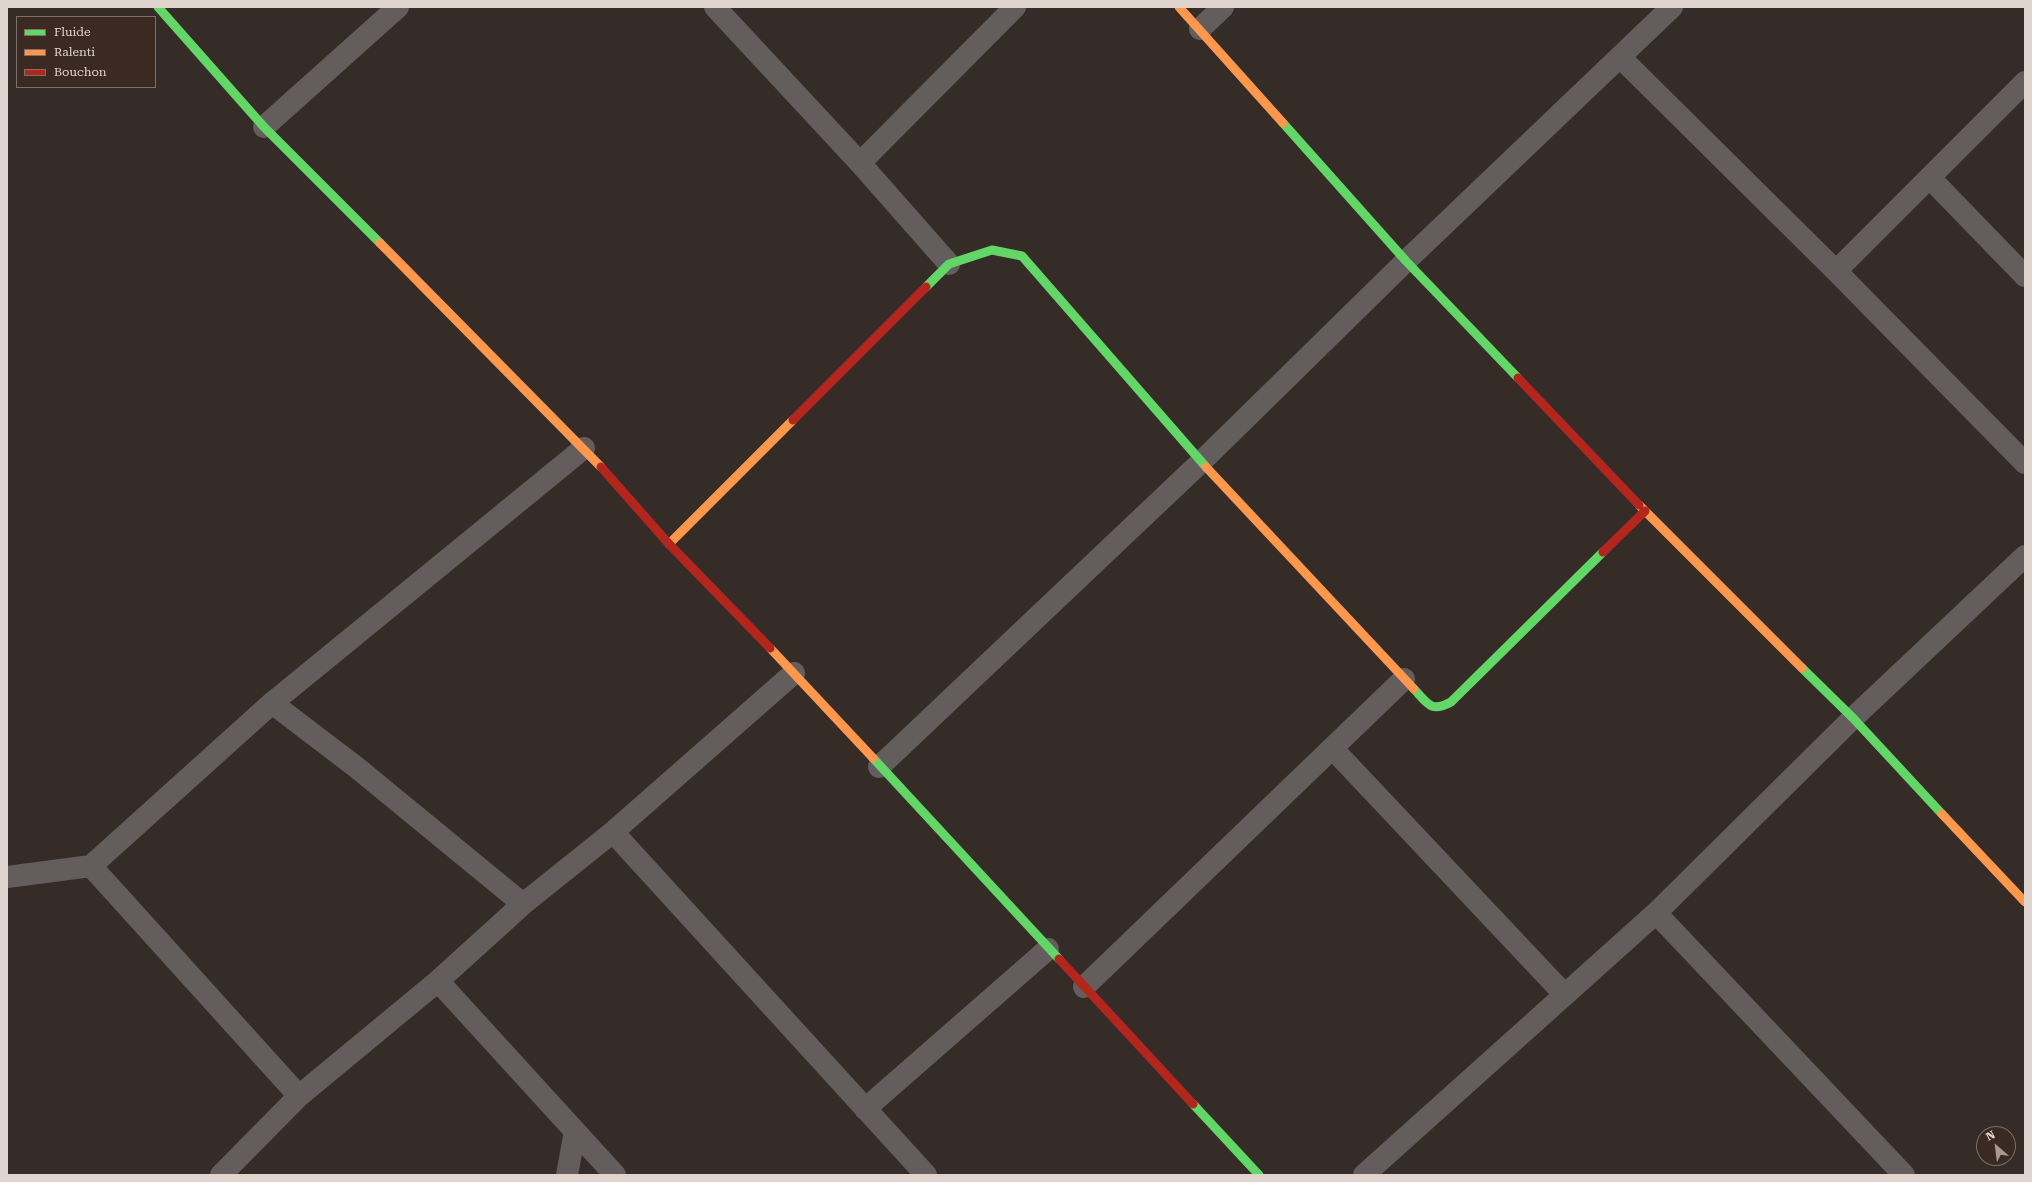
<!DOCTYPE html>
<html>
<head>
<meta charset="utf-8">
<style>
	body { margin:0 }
	#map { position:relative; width:2032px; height:1182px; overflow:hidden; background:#352c27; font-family:"Roboto Serif",serif }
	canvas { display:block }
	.frame { position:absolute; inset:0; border:8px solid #e0d4cf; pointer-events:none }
	.legend { position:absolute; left:16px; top:16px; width:140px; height:72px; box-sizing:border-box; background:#3b2a21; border:1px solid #7d6e67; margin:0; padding:5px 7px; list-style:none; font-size:12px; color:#e0d4cf }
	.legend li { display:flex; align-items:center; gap:8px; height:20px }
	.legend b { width:20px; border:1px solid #7d6e67 }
	.north { position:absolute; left:1976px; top:1126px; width:40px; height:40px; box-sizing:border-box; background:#3b2a21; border:1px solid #7d6e67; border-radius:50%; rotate:332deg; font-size:11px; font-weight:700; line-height:16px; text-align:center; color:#e0d4cf }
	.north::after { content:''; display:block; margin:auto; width:14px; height:18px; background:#a49994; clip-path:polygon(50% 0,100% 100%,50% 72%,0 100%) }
</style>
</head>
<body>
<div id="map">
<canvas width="2032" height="1182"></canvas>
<div class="frame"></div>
<ul class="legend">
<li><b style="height:5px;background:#63d668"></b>Fluide</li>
<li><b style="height:5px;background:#ff974d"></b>Ralenti</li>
<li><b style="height:5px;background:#b3261e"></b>Bouchon</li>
</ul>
<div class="north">N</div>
</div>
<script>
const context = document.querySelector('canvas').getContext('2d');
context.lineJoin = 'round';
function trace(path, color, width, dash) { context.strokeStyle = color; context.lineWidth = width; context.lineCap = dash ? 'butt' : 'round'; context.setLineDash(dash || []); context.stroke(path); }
trace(new Path2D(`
	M715,7L860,163L949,264
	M1200,29L1223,7
	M1620,57L1836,271L2025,463
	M264,127L398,7
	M860,163L1015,7
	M1930,178L2025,276
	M1836,271L2025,82
	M272,703L356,767L523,904
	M1333,749L1565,995
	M879,767L1201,462L1406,261L1672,7
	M613,832L926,1175
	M91,866L299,1096
	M7,877L91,866L272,703L584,448
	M1656,913L1904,1175
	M438,981L615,1175
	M1084,987L1404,679
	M865,1109L1048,949
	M221,1175L299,1096L438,981L523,904L613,832L794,673
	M567,1175L575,1131
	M1364,1175L1656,913L1853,718L2025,556`), '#635d5d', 22);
trace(new Path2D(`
	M158,7L264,127L380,243
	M1283,123L1406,261L1518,378
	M926,287L949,264L992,250L1022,256L1206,467
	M1802,668L1853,718L1942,814
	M1414,689C1428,704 1431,713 1451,702L1603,552
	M873,758L1059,959
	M1193,1104L1259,1175`), '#63d668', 9);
trace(new Path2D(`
	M1179,7L1283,123
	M380,243L601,467
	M1206,467L1414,689
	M1639,505L1802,668
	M669,544L793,420
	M770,648L873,758
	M1942,814L2025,902`), '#ff974d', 9);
trace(new Path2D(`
	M1518,378L1639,505
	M793,420L926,287
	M601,467L669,544L770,648
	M1603,552L1645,511
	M1059,959L1193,1104`), '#b3261e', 9);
</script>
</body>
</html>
